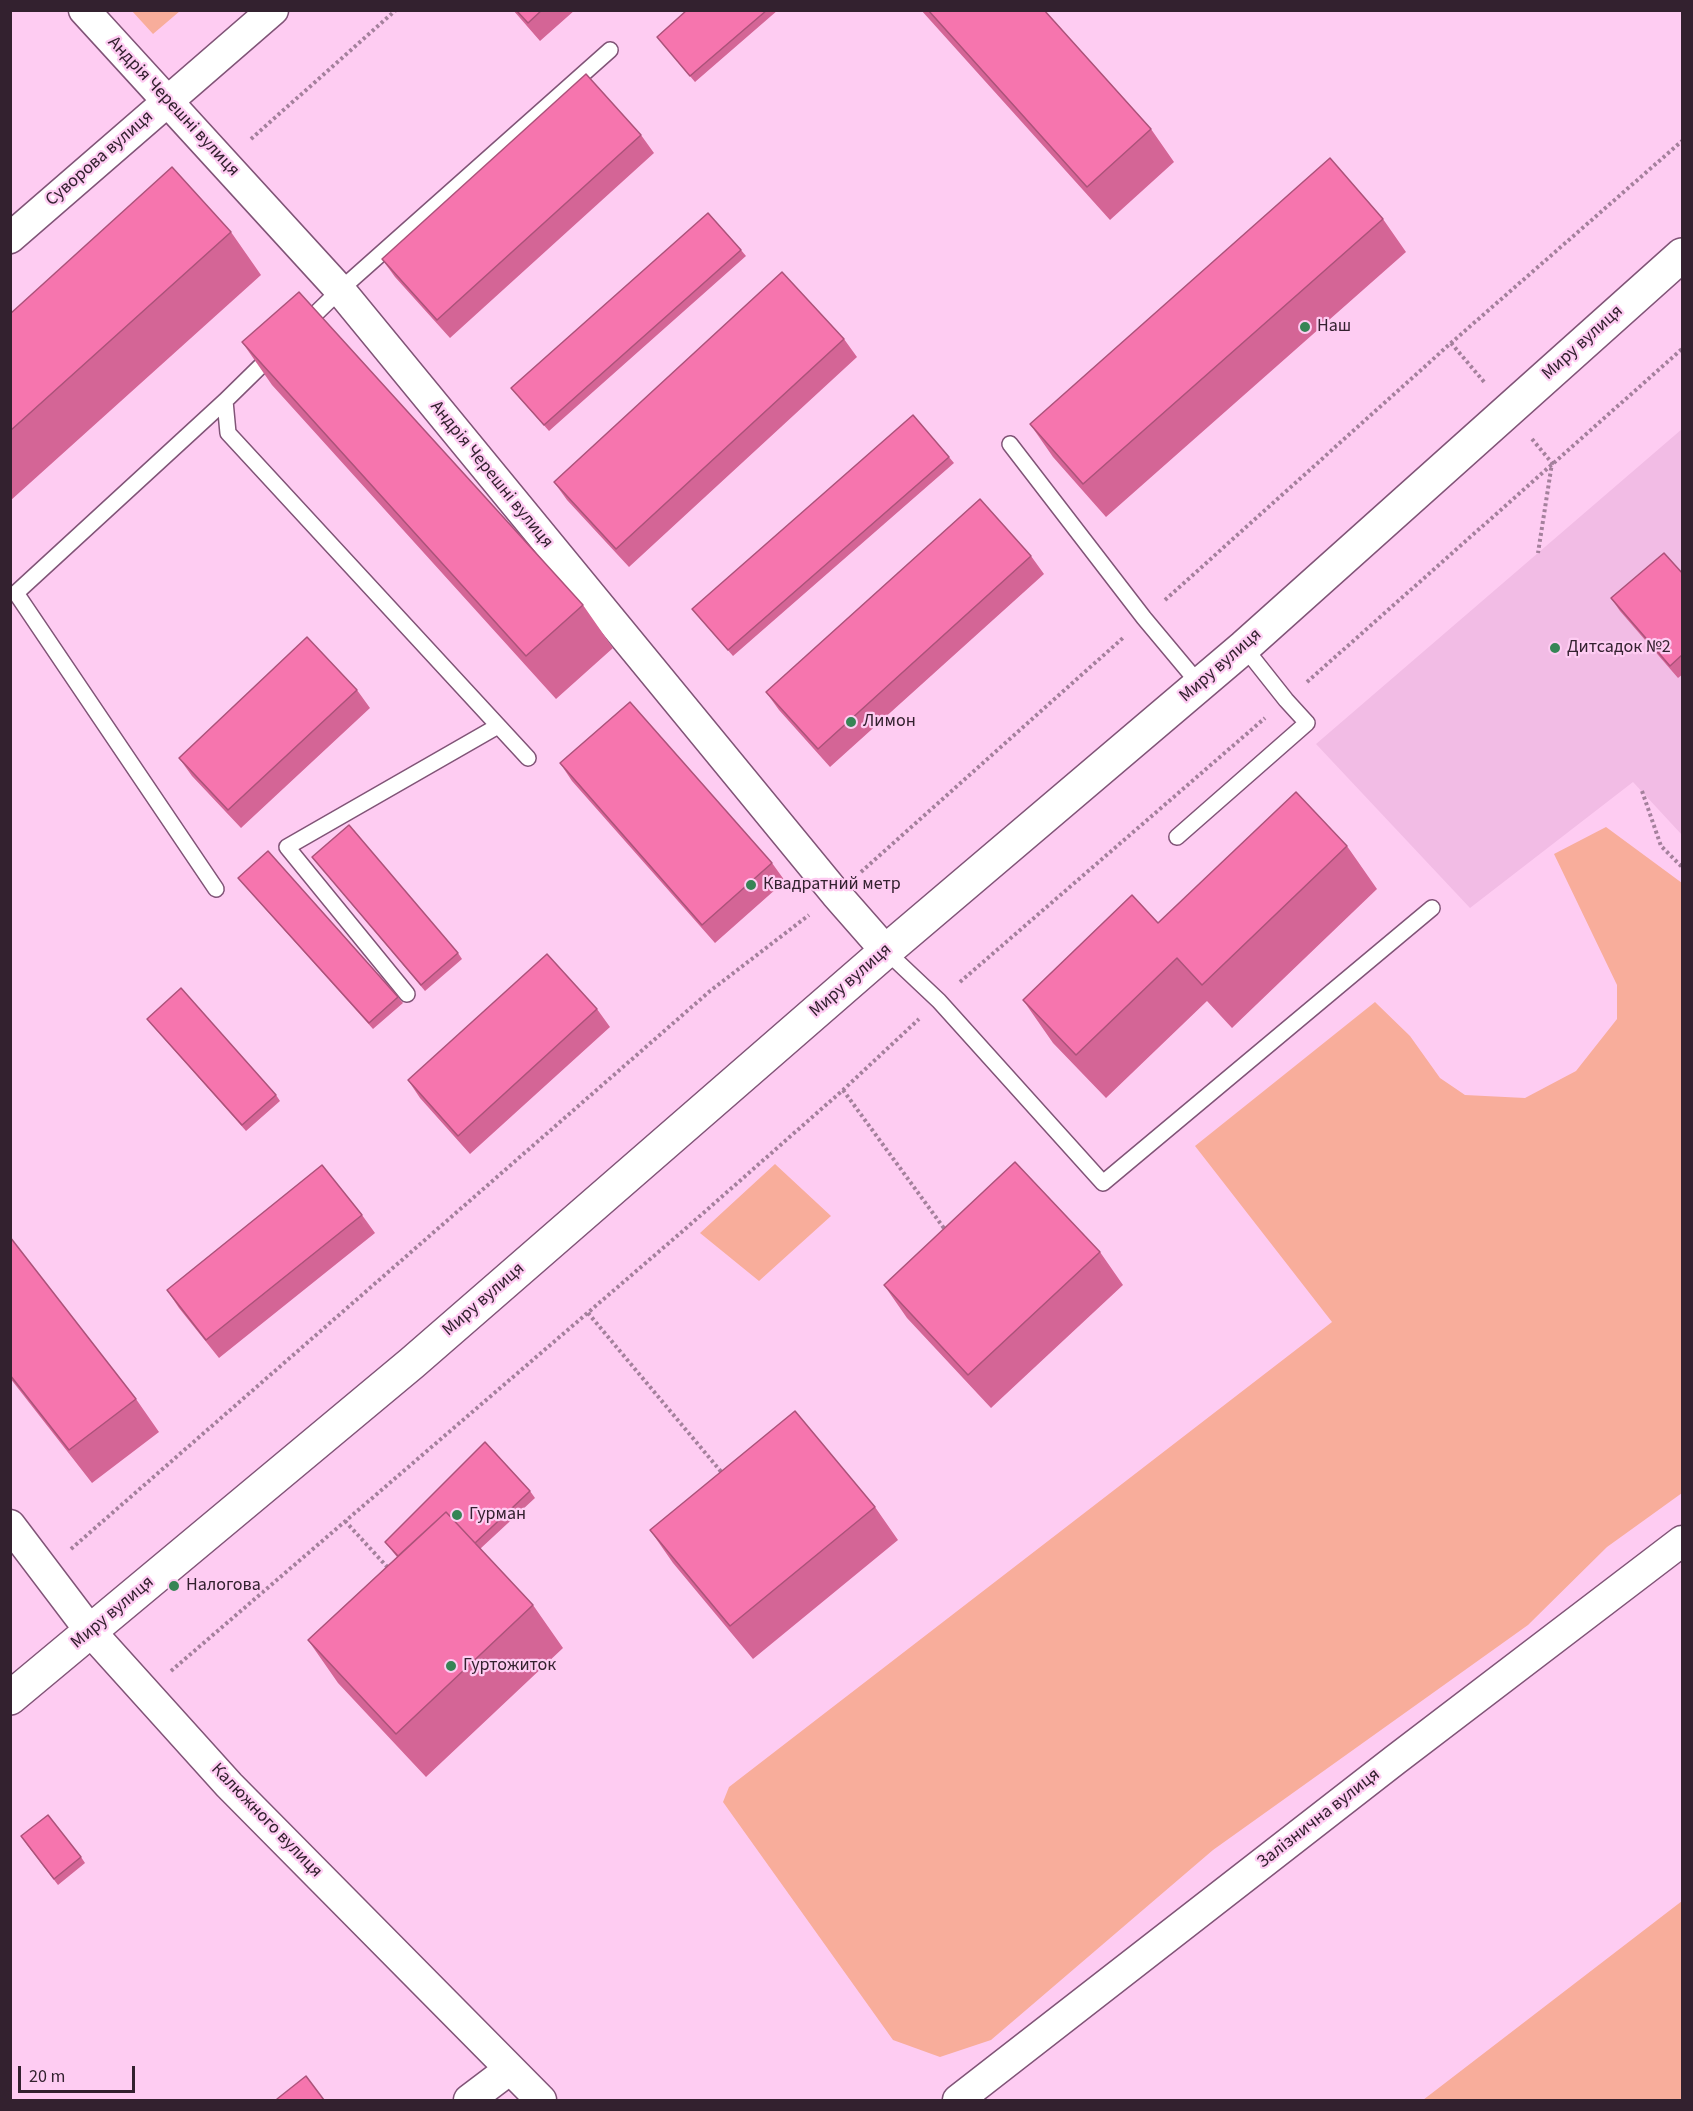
<!DOCTYPE html>
<html>
<head>
<meta charset="utf-8">
<style>
	body { margin:0 }
	#map { position:relative; width:1693px; height:2111px; overflow:hidden; background:#feccf2; font-family:"Source Sans 3",sans-serif }
	canvas { display:block }
	.frame { position:absolute; inset:0; border:12px solid #33212f; pointer-events:none }
	.scale { position:absolute; left:18px; top:2066px; width:117px; height:27px; box-sizing:border-box; border:3px solid #33212f; border-top:0; padding-left:8px; font-size:18px; line-height:21px; white-space:nowrap; color:#33212f; -webkit-text-stroke:4px #feccf2; paint-order:stroke }
</style>
</head>
<body>
<div id="map">
<canvas width="1693" height="2111"></canvas>
<div class="frame"></div>
<div class="scale">20 m</div>
</div>
<script>
const context = document.querySelector('canvas').getContext('2d');
context.lineJoin = 'round';
function fill(path, color) { context.fillStyle = color; context.fill(path, 'evenodd'); }
function trace(path, color, width, dash) { context.strokeStyle = color; context.lineWidth = width; context.lineCap = dash ? 'butt' : 'round'; context.setLineDash(dash || []); context.stroke(path); }
function label(font, color, halo, rows, align = 'center') {
  context.font = font + ' "Source Sans 3",sans-serif'; context.lineWidth = 4.5; context.setLineDash([]); context.textBaseline = 'middle'; context.strokeStyle = halo; context.fillStyle = color; for (const [text, x, y, turn = 0] of rows) {
    context.save(); context.translate(x, y); context.rotate((+turn || 0) * Math.PI / 180); context.textAlign = isNaN(turn) ? turn : align; if (halo) context.strokeText(text, 0, 0); context.fillText(text, 0, 0); context.restore();
  }
}
fill(new Path2D(`
	M1682,429V835L1633,782L1470,908L1316,744Z`), '#f2bce5');
fill(new Path2D(`
	M132,11H180L153,34Z
	M1606,827L1682,883V1493L1607,1547L1528,1625L1213,1850L991,2040L940,2057L893,2040L723,1802L729,1787L1332,1322L1195,1146L1375,1002L1410,1036L1440,1078L1465,1095L1525,1098L1576,1071L1617,1019V985L1554,854Z
	M775,1164L831,1216L759,1281L700,1233Z
	M1682,1901V2100H1423Z`), '#f8ad9b');
const service = new Path2D(`
	M303,326L340,290L610,50
	M274,353L225,401L228,433L528,758
	M1010,444L1144,618L1200,685
	M1177,837L1307,723L1286,700L1244,647
	M216,889L16,593L225,401
	M886,951L939,1001L1103,1183L1432,908
	M407,994L287,847L498,726`);
const minor = new Path2D(`
	M84,10L340,290L836,894L886,951
	M10,238L273,10
	M10,1525L91,1632L229,1785L541,2100
	M469,2100L510,2069
	M958,2100L1395,1760L1682,1541`);
const tertiary = new Path2D(`
	M10,1698L412,1363L886,951L1244,647L1682,255`);
trace(service, '#805477', 18);
trace(minor, '#805477', 33);
trace(tertiary, '#805477', 36);
trace(new Path2D(`
	M251,139L396,10
	M1451,343L1485,383
	M1532,439L1552,463L1538,553
	M1165,600L1451,343L1682,141
	M1307,682L1682,349
	M1642,791L1661,846L1682,867
	M861,872L1124,637
	M960,982L1265,718
	M843,1090L946,1231
	M588,1313L723,1474
	M345,1521L390,1570
	M71,1549L710,991L809,915
	M171,1671L684,1230L843,1090L919,1019`), '#a4809c', 4, [3, 3]);
trace(service, '#fff', 15);
trace(minor, '#fff', 30);
trace(tertiary, '#fff', 33);
fill(new Path2D(`
	M513,10H575L540,41Z
	M687,10H778L695,82L657,37Z
	M921,10H1044L1151,129L1174,162L1110,220Z
	M641,135L654,153L450,338L395,277L382,259Z
	M1383,219L1406,252L1106,517L1053,457L1030,424Z
	M231,232L261,275L10,501V314Z
	M741,250L746,256L549,431L516,394L511,388Z
	M844,339L857,357L629,567L567,500L554,482Z
	M242,342L583,605L613,648L556,699L272,385Z
	M949,457L954,463L733,656L692,609Z
	M1031,556L1044,574L830,767L779,710L766,692Z
	M1683,574V674L1678,678L1620,611L1611,598Z
	M357,690L370,708L241,828L192,776L179,758Z
	M560,763L772,863L785,881L715,943L572,781Z
	M1347,846L1377,889L1232,1028L1207,1001L1106,1098L1053,1043L1023,1000L1158,923Z
	M312,857L458,953L462,959L425,991Z
	M238,878L398,997L403,1003L373,1029L243,884Z
	M597,1009L610,1027L470,1154L420,1098L408,1080Z
	M147,1019L276,1095L280,1101L246,1131L152,1025Z
	M362,1215L375,1233L219,1358L179,1308L167,1290Z
	M10,1237L136,1399L159,1432L92,1483L10,1378Z
	M1100,1252L1123,1285L991,1408L907,1318L884,1285Z
	M530,1491L535,1498L480,1549L533,1605L563,1648L426,1777L338,1683L308,1640L397,1557L385,1542Z
	M875,1507L898,1540L753,1659L673,1563L650,1530Z
	M25,1842L81,1857L85,1863L58,1885Z`), '#d46596');
const building = new Path2D(`
	M516,10H542L528,23Z
	M687,10H767L690,76L657,37Z
	M928,10H1044L1151,129L1087,187Z
	M586,74L641,135L437,320L382,259Z
	M1330,158L1383,219L1083,484L1030,424Z
	M172,167L231,232L10,431V314Z
	M708,213L741,250L544,425L511,388Z
	M782,272L844,339L616,549L554,482Z
	M299,292L583,605L526,656L242,342Z
	M913,415L949,457L728,650L692,609Z
	M980,499L1031,556L818,749L766,692Z
	M1664,553L1683,574V654L1670,666L1611,598Z
	M307,637L357,690L228,810L179,758Z
	M630,702L772,863L702,925L560,763Z
	M1296,792L1347,846L1202,985L1177,958L1076,1055L1023,1000L1132,895L1158,923Z
	M349,825L458,953L421,985L312,857Z
	M268,851L398,997L369,1023L238,878Z
	M547,954L597,1009L458,1136L408,1080Z
	M181,988L276,1095L242,1125L147,1019Z
	M1015,1162L1100,1252L968,1375L884,1285Z
	M322,1165L362,1215L206,1340L167,1290Z
	M10,1237L136,1399L69,1450L10,1375Z
	M795,1411L875,1507L730,1626L650,1530Z
	M485,1442L530,1491L475,1543L446,1512L398,1556L385,1542Z
	M446,1512L533,1605L396,1734L308,1640Z
	M48,1815L81,1857L54,1879L21,1836Z
	M306,2076L324,2100H278L277,2099Z`);
fill(building, '#f675ae');
trace(building, '#ac527a', 1.5);
for (const [x, y, r, color] of [
	[1305,327,6,"#368555"],
	[1555,648,6,"#368555"],
	[851,722,6,"#368555"],
	[751,885,6,"#368555"],
	[457,1515,6,"#368555"],
	[174,1586,6,"#368555"],
	[451,1666,6,"#368555"]
]) { const dot = new Path2D(); dot.arc(x, y, r, 0, 2 * Math.PI); context.fillStyle = color; context.fill(dot); trace(dot, '#feccf2', 2); }
label('18px', '#33212f', '#feccf2', [
	["Андрія Черешні вулиця",173,107,47],
	["Суворова вулиця",100,159,-41],
	["Миру вулиця",1583,343,-42],
	["Андрія Черешні вулиця",491,475,51],
	["Миру вулиця",1221,666,-41],
	["Миру вулиця",851,981,-41],
	["Миру вулиця",484,1300,-41],
	["Миру вулиця",113,1613,-40],
	["Залізнична вулиця",1319,1819,-38],
	["Калюжного вулиця",266,1821,46]
]);
label('18px', '#33212f', '#feccf2', [
	["Наш",1317,327],
	["Дитсадок №2",1567,648],
	["Лимон",863,722],
	["Квадратний метр",763,885],
	["Гурман",469,1515],
	["Налогова",186,1586],
	["Гуртожиток",463,1666]
], 'left');
</script>
</body>
</html>
